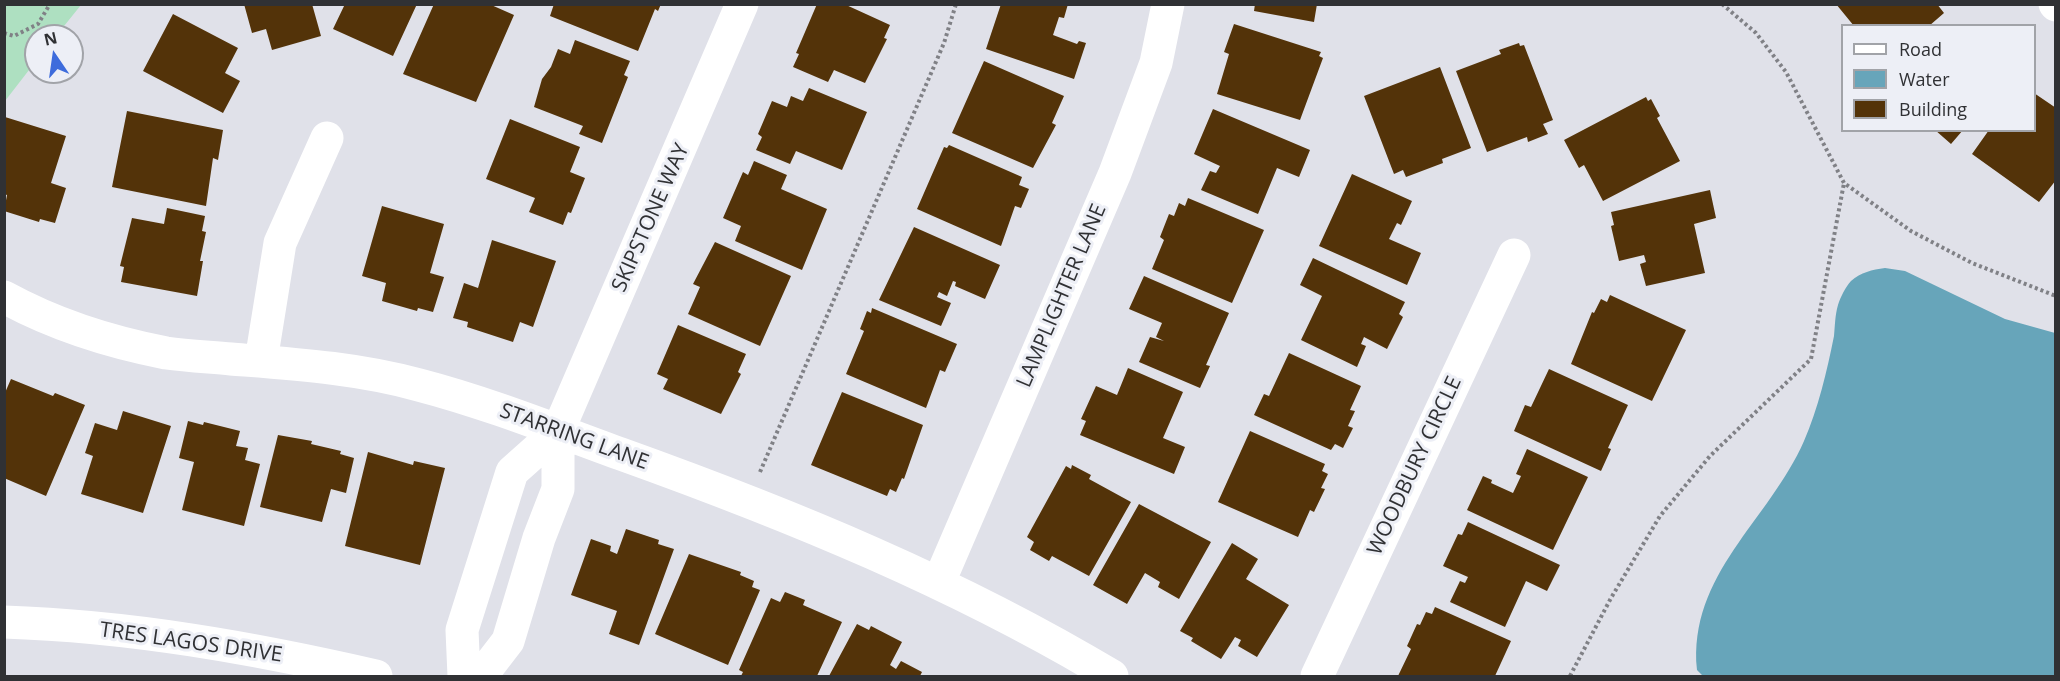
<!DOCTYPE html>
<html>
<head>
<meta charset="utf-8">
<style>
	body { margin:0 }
	#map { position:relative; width:2060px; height:681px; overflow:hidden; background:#e0e1e9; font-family:"Open Sans",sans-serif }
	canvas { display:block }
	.frame { position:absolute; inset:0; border:6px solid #303134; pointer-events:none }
	.legend { position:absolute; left:1841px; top:24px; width:195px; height:108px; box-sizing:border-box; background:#edeff6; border:2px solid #a1a3a8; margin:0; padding:8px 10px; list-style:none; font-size:18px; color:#303134 }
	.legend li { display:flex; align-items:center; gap:12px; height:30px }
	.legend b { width:30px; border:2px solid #a1a3a8 }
	.north { position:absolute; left:24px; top:24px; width:60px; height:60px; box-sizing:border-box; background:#edeff6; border:2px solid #a1a3a8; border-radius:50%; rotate:347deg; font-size:16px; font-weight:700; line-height:24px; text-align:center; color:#303134 }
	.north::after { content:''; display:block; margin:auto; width:21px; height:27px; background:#3e6cdc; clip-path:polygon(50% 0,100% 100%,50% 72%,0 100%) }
</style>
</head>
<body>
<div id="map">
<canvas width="2060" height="681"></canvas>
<div class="frame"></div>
<ul class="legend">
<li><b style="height:8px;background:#fff"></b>Road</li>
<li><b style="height:16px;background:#67a5ba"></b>Water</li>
<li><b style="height:16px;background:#533309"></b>Building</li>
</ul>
<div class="north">N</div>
</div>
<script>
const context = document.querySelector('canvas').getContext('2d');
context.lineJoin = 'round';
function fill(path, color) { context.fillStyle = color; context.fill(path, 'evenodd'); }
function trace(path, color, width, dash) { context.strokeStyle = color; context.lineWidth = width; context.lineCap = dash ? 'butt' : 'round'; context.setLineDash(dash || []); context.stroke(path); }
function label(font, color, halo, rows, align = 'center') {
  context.font = font + ' "Open Sans",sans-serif'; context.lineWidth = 6; context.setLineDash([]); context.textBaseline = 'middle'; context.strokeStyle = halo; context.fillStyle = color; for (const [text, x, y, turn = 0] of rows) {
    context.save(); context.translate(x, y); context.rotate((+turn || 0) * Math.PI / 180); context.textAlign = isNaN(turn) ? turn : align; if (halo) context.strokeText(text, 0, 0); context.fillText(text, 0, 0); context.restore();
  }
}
fill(new Path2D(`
	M5,4L81,5L56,36H36V61L5,101Z`), '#aee0c1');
fill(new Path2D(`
	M1885,268L1905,271L2005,319L2055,333V676H1703L1697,670C1688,574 1769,521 1804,441C1818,409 1827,371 1834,336C1835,326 1835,315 1838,305C1840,298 1846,286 1851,281C1861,272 1872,270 1885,268Z`), '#67a5ba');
fill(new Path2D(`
	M244,4H312L321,36L272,50L266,29L252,33Z
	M345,4H417L393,56L333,29Z
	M434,4H489L514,15L476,102L403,74Z
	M554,4H661L658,11L655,9L638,51L550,16Z
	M817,4H844L890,25L884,38L887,39L865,83L834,70L828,82L793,67L799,54L796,53Z
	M1001,4H1068L1064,18L1059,17L1053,35L1077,44L1079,41L1086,43L1074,79L986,49Z
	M1255,4H1317L1314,22L1254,11Z
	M1836,4H1937L1944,13L1929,26H1854Z
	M173,14L238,48L225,73L240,81L223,113L143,71Z
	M1234,24L1321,52L1319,56L1323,58L1300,120L1217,94L1229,54L1224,52Z
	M575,40L630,61L624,75L628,77L602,143L579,134L583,126L534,107L542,79L551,67L558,49L570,54Z
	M1519,43L1520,46L1524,45L1553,120L1543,124L1548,134L1528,142L1527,137L1487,152L1456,71L1501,54L1499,50Z
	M984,61L1064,96L1052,123L1056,125L1033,168L952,133Z
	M1440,67L1471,148L1442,159L1443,163L1406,177L1403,170L1394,174L1364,96Z
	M809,88L867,112L842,170L796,151L790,164L756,150L762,137L758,134L772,101L787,107L791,96L803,101Z
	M2034,93L2056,108V180L2039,202L1972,154L1989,130H2034Z
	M1646,97L1648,101L1651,99L1660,116L1657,118L1680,161L1603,201L1584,165L1579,168L1564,140Z
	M1213,109L1310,150L1299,177L1277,168L1258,214L1201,190L1210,171L1216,173L1220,166L1194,154Z
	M127,111L223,130L218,160L213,158L206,206L112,187Z
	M5,117L66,136L51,183L66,188L55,223L40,219L39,222L4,211L7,195L4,194Z
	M510,119L580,147L570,172L585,178L571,213L568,212L563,225L529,212L535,198L486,179Z
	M1935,130H1963L1951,144Z
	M949,145L1022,177L1019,185L1029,189L1021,208L1015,206L1001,246L917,209L944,147L947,148Z
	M754,161L787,175L781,189L827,209L802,270L735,241L741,226L723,218L743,172L748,175Z
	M1352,174L1412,201L1401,225L1397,223L1389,239L1421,253L1407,285L1319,246Z
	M1710,190L1716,218L1694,224L1705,273L1646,286L1640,264L1646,262L1644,255L1619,261L1611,226L1614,225L1611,212Z
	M1188,198L1264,230L1232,303L1152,269L1164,240L1160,237L1169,214L1174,216L1179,203L1185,206Z
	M382,206L444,224L430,273L444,277L433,312L418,308L417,311L382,301L386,283L362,276Z
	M167,208L205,216L202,231L206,232L200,261H203L197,296L121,282L124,267L120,266L132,218L164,224Z
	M914,227L1000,265L985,299L955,286L956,282L953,281L947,296L939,292L937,297L951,303L941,326L879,300Z
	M492,240L556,261L533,327L520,322L513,342L467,327L468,322L453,318L464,283L478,288Z
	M715,242L791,276L760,346L688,314L700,287L693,284Z
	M1313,258L1405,302L1399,314L1403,317L1387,349L1364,337L1361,344L1366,346L1357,367L1301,340L1322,296L1300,285Z
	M1144,276L1229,313L1206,365L1210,366L1200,388L1139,362L1150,337L1164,341L1156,337L1162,323L1129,309Z
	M1610,295L1686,330L1652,401L1571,364L1592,312L1594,313L1601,299L1607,302Z
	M872,308L957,344L945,372L940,370L926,408L846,374L864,331L860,329L867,311L871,313Z
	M678,325L746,354L738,372L741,374L721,414L663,389L668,379L657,374Z
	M1289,353L1361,386L1350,410L1355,411L1348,426L1353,428L1343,448L1335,444L1331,450L1254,415L1264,394L1269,396Z
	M1128,368L1183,392L1163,438L1185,447L1174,474L1080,435L1086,421L1081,419L1096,386L1117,395Z
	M1549,369L1628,405L1608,448L1611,449L1601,471L1514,431L1525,405L1531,407Z
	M11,379L53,396L55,393L85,405L46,496L4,478V395Z
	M842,392L923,425L904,479L902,478L896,492L890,489L887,496L811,465Z
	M123,411L171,426L143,513L81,494L93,456L85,453L95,423L117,430Z
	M188,421L203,425L204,422L240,431L236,446L248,448L245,460L260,464L244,526L182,510L194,462L179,458Z
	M1250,431L1325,464L1322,471L1328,474L1321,488L1325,489L1314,512L1310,510L1298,537L1218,502Z
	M278,435L312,441L311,444L341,451L340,454L354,458L346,493L331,489L322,522L260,507Z
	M1527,449L1588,477L1553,550L1467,510L1483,476L1492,480L1491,483L1513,493L1521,476L1516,474Z
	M368,452L413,465L414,461L445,468L420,565L345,546Z
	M1072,465L1091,475L1089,479L1131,502L1089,576L1052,556L1049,561L1030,550L1034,542L1027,537L1066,466L1071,469Z
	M1139,504L1211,542L1179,599L1158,587L1160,582L1145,573L1127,604L1093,585Z
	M1468,522L1560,565L1547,591L1526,581L1505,627L1450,602L1460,581L1465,583L1468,577L1443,566L1458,534L1462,535Z
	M626,529L659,540L658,544L674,549L639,645L609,634L617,611L571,595L591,539L611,546L610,551L617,554Z
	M1232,543L1258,559L1246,579L1289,605L1257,657L1238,646L1241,640L1235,637L1221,659L1191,641L1193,638L1180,631Z
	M689,554L741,572L740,575L754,581L752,587L760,590L728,665L655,634Z
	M785,592L805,600L803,605L842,622L817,676H741L743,672L739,670L771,598L780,602Z
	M1435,607L1511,641L1495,676H1398L1411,649L1407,646L1417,624L1420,625L1426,612L1432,614Z
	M857,624L869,630L871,626L902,642L890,665L896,669L901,661L922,672L920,676H829Z`), '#533309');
trace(new Path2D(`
	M1722,4L1756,33L1786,72L1844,183L1911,231L1972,263L2056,296
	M4,33L14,36L38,24L50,4
	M760,472L944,43L956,4
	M1570,676L1611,598L1660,516L1710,456L1811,359L1844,183`), '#808186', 4, [3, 3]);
trace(new Path2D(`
	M2055,4L2056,5
	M4,297C55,325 109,342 166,353C188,356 210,357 231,359C294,364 358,368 419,385C488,403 555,430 621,454C791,515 957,583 1112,676
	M261,361L280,243L327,138
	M939,582L1115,173L1156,63L1168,4
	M464,676L462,630L512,472L558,431
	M481,676L508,641L539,538L558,489V431L742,4
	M1317,676L1514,255`), '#fff', 33);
trace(new Path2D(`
	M4,622C130,626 254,648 376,676`), '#fff', 33);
label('21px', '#303134', '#edeff6', [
	["SKIPSTONE WAY",651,218,-66],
	["LAMPLIGHTER LANE",1062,296,-67],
	["STARRING LANE",574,437,20],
	["WOODBURY CIRCLE",1415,466,-65],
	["TRES LAGOS DRIVE",191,643,8]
]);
</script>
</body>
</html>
